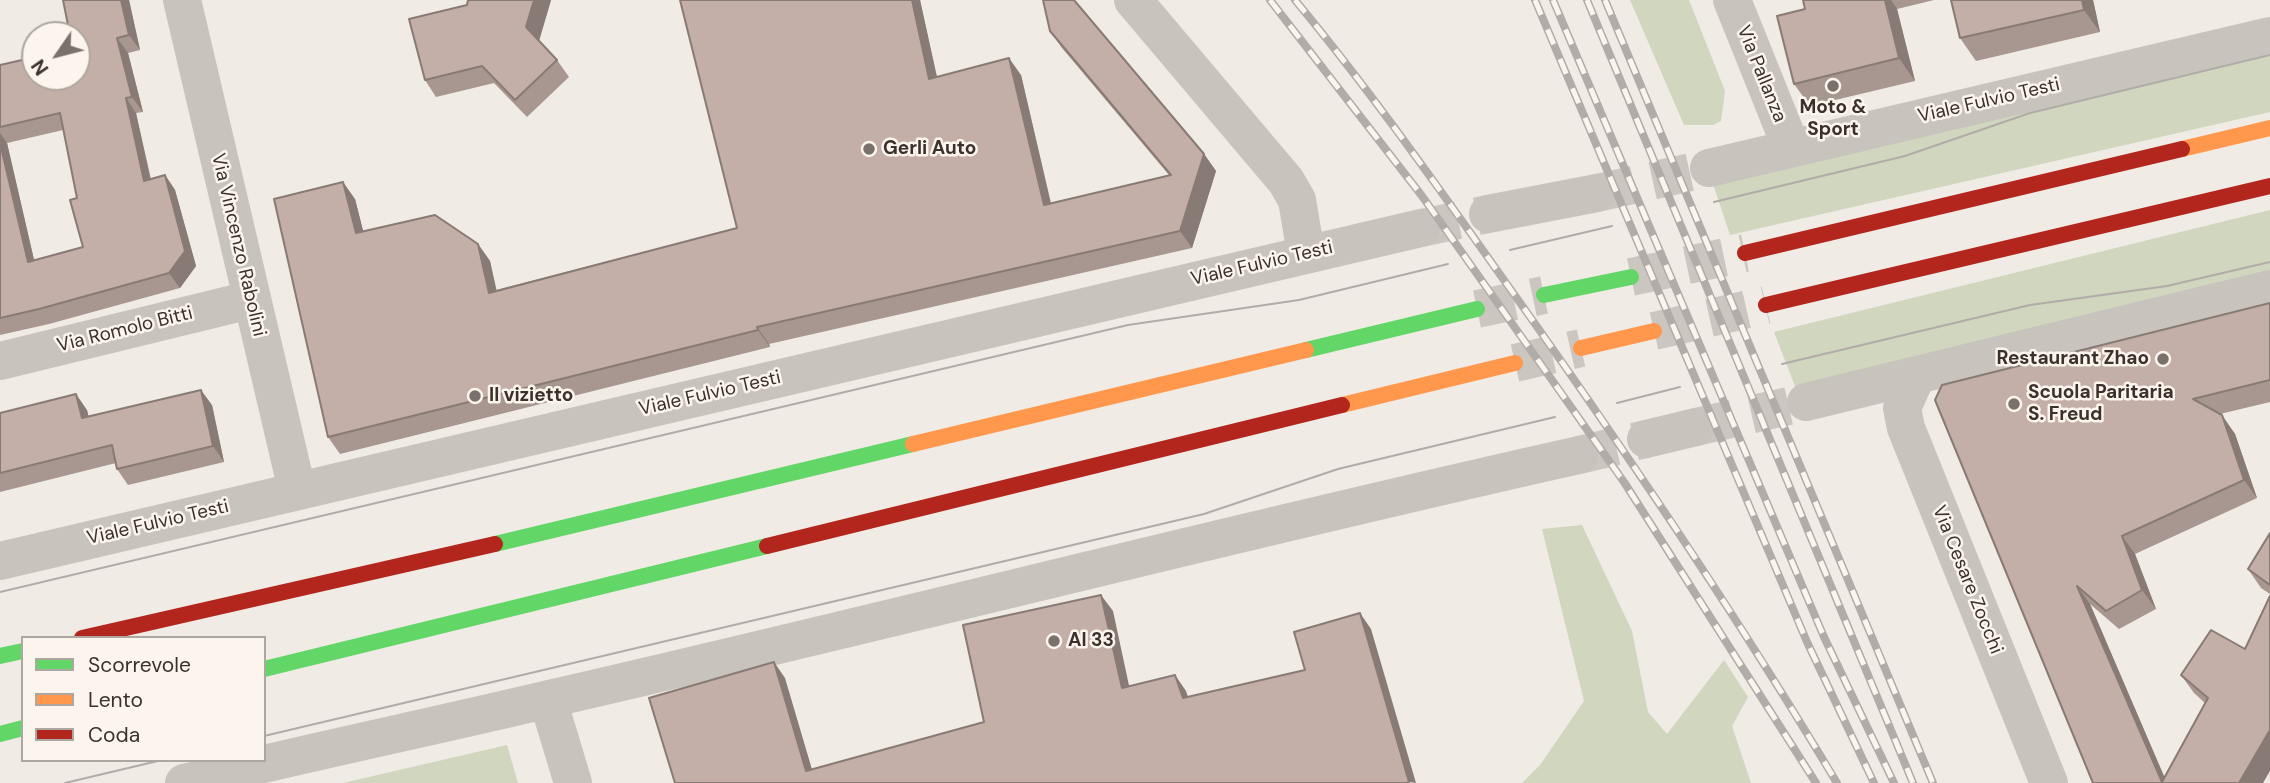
<!DOCTYPE html>
<html>
<head>
<meta charset="utf-8">
<style>
	body { margin:0 }
	#map { position:relative; width:2270px; height:783px; overflow:hidden; background:#f0ebe5; font-family:"DM Sans",sans-serif }
	canvas { display:block }
	.legend { position:absolute; left:21px; top:636px; width:245px; height:126px; box-sizing:border-box; background:#fbf5ee; border:2px solid #aea6a0; margin:0; padding:9px 12px; list-style:none; font-size:21px; color:#3b302b }
	.legend li { display:flex; align-items:center; gap:14px; height:35px }
	.legend b { width:35px; border:2px solid #aea6a0 }
	.north { position:absolute; left:21px; top:21px; width:70px; height:70px; box-sizing:border-box; background:#fbf5ee; border:2px solid #aea6a0; border-radius:50%; rotate:235deg; font-size:19px; font-weight:700; line-height:28px; text-align:center; color:#3b302b }
	.north::after { content:''; display:block; margin:auto; width:24px; height:32px; background:#7a716c; clip-path:polygon(50% 0,100% 100%,50% 72%,0 100%) }
</style>
</head>
<body>
<div id="map">
<canvas width="2270" height="783"></canvas>
<ul class="legend">
<li><b style="height:9px;background:#63d668"></b>Scorrevole</li>
<li><b style="height:9px;background:#ff974d"></b>Lento</li>
<li><b style="height:9px;background:#b3261e"></b>Coda</li>
</ul>
<div class="north">N</div>
</div>
<script>
const context = document.querySelector('canvas').getContext('2d');
context.lineJoin = 'round';
function fill(path, color) { context.fillStyle = color; context.fill(path, 'evenodd'); }
function trace(path, color, width, dash) { context.strokeStyle = color; context.lineWidth = width; context.lineCap = dash ? 'butt' : 'round'; context.setLineDash(dash || []); context.stroke(path); }
function label(font, color, halo, rows, align = 'center') {
  context.font = font + ' "DM Sans",sans-serif'; context.lineWidth = 5; context.setLineDash([]); context.textBaseline = 'middle'; context.strokeStyle = halo; context.fillStyle = color; for (const [text, x, y, turn = 0] of rows) {
    context.save(); context.translate(x, y); context.rotate((+turn || 0) * Math.PI / 180); context.textAlign = isNaN(turn) ? turn : align; if (halo) context.strokeText(text, 0, 0); context.fillText(text, 0, 0); context.restore();
  }
}
fill(new Path2D(`
	M1630,0H1689L1725,91L1721,121L1713,125H1684Z
	M2270,48V112L1730,235L1713,184Z
	M2270,210V273L1796,389L1774,332Z
	M1582,525L1632,631L1648,712L1667,734L1724,660L1748,697L1732,726L1751,783H1522L1540,765L1584,701L1542,529Z
	M507,745L518,783H343Z`), '#d1d6bf');
trace(new Path2D(`
	M1597,193L1709,168
	M1421,228L1488,214
	M1696,427L1806,402
	M1579,455L1646,439`), '#ccc6c0', 38, [38, 19]);
trace(new Path2D(`
	M1631,277L1745,253
	M1477,309L1544,295
	M1654,331L1766,305
	M1515,363L1581,348`), '#ccc6c0', 38, [38, 19]);
trace(new Path2D(`
	M182,0L297,490
	M1133,0L1286,181L1297,200L1306,254
	M1732,0L1791,147
	M1709,168L2270,36
	M1488,214L1597,193
	M0,361L250,300
	M1916,377L1902,408L1906,428L2049,783
	M1806,402L2270,289
	M1646,439L1696,427
	M0,561L1421,228
	M548,700L573,783
	M184,783C305,753 427,728 549,699C893,620 1234,532 1579,455`), '#c9c3be', 38);
trace(new Path2D(`
	M1544,295L1631,277
	M1306,350L1477,309
	M495,544L913,444
	M0,656L23,651
	M264,669L767,546
	M0,734L23,728`), '#63d668', 16);
trace(new Path2D(`
	M2182,149L2270,128
	M1581,348L1654,331
	M1342,405L1515,363
	M913,444L1306,350`), '#ff974d', 16);
trace(new Path2D(`
	M1745,253L2182,149
	M1766,305L2270,186
	M767,546L1342,405
	M82,638L495,544`), '#b3261e', 16);
trace(new Path2D(`
	M1714,202L1905,156L2030,113L2270,55
	M1510,250L1612,226
	M1782,364L2030,305L2167,286L2270,262
	M1617,403L1680,387
	M0,592L1128,325L1299,300L1448,264
	M264,736L1204,514L1338,469L1555,417
	M65,783L162,760`), '#b1aca8', 2);
const rail = new Path2D(`
	M1270,0L1422,196L1624,482L1816,783
	M1295,0C1374,95 1444,196 1516,297C1629,456 1737,616 1837,783
	M1535,0L1807,642L1874,783
	M1553,0L1824,637L1894,783
	M1587,0L1913,783
	M1605,0L1933,783`);
trace(rail, '#b1aca8', 8);
trace(rail, '#fbf5ee', 5, [16]);
fill(new Path2D(`
	M63,0H129L140,50L128,53L143,112L136,113L151,179L165,175L175,190L196,266L180,288L49,324L0,335V65L77,77V35ZM63,130L77,198L83,247L34,260L7,143Z
	M468,0H551L539,41L557,60L569,77L527,117L494,83L436,97L425,80L467,5Z
	M680,0H920L937,77L1021,75L1051,203L1169,175L1062,48L1050,31L1204,154L1216,171L1192,248L769,344L770,347L340,454L328,437L355,199L363,231L478,244L490,261L496,290L737,228Z
	M1803,0H1934L1897,9L1915,81L1810,106L1794,84L1805,9Z
	M2093,0L2100,32L1976,61L1960,38Z
	M2270,303V402L2220,414L2235,434L2257,498L2135,554L2156,609L2119,629L2090,604L2164,777L2205,703L2194,693L2181,675L2211,630L2270,771L2093,783L1935,400Z
	M212,405L224,462L128,485L117,469L116,463L0,492V413L87,410L88,417Z
	M2270,533V594L2261,588L2248,569Z`), '#a89690');
fill(new Path2D(`
	M121,0H129L140,50L129,35Z
	M534,0H551L538,44L526,27Z
	M912,0H920L941,96L929,79Z
	M1885,0H1891L1897,9L1915,81L1899,58Z
	M2082,0H2093L2100,32L2084,10Z
	M117,38L128,53L143,112L132,97Z
	M1009,58L1021,75L1055,222L1044,205Z
	M126,98L136,113L154,196L144,181Z
	M0,133L7,143L38,277L28,262L0,143Z
	M1204,154L1216,171L1192,248L1180,231Z
	M165,175L175,190L196,266L180,288L169,273Z
	M343,182L355,199L368,250L356,233Z
	M478,244L490,261L501,310L489,293Z
	M757,327L769,344L770,347L758,330Z
	M201,390L212,405L224,462L213,446Z
	M76,394L87,410L93,434L82,418Z
	M2222,415L2235,434L2257,498L2244,480Z
	M2122,536L2135,554L2156,609L2142,590Z
	M2077,586L2090,604L2167,783H2162Z
	M1101,595L1113,611L1133,704L1122,688Z
	M1360,613L1371,629L1416,783L1409,782Z
	M774,662L785,678L816,783L806,771Z
	M1175,675L1186,691L1194,715L1183,698Z
	M2270,730V771L2263,783H2239Z`), '#887a75');
const building = new Path2D(`
	M63,0H121L129,35L117,38L132,97L126,98L144,181L165,175L185,251L169,273L39,309L0,318V143L28,262L83,247L70,200L77,198L60,113L0,127V65L35,57V77H77V35H70Z
	M468,0H534L526,27L557,60L515,100L482,66L425,80L409,19L467,5Z
	M680,0H912L929,79L1009,58L1044,205L1171,175L1050,31L1043,0H1074L1204,154L1180,231L757,327L758,330L328,437L274,199L343,182L356,233L435,215L478,244L489,293L737,228Z
	M1803,0H1885L1899,58L1794,84L1777,16L1805,9Z
	M1951,0H2082L2084,10L1960,38Z
	M2270,303V380L2193,399L2222,415L2244,480L2122,536L2142,590L2106,611L2077,586L2162,782L2208,698L2181,675L2211,630L2245,649L2270,596V730L2239,783H2093L1935,400L1942,385Z
	M201,390L213,446L117,469L112,445L0,473V413L76,394L82,418Z
	M2270,533V585L2248,569Z
	M1101,595L1122,688L1175,675L1183,698L1305,670L1294,632L1360,613L1409,782L1406,783H675L649,698L774,662L806,771L984,722L963,625Z`);
fill(building, '#c3afa7');
trace(building, '#887a75', 2);
for (const [x, y, r, color] of [
	[1833,86,7,"#7a716c"],
	[869,149,7,"#7a716c"],
	[2163,359,7,"#7a716c"],
	[475,396,7,"#7a716c"],
	[2014,404,7,"#7a716c"],
	[1054,641,7,"#7a716c"]
]) { const dot = new Path2D(); dot.arc(x, y, r, 0, 2 * Math.PI); context.fillStyle = color; context.fill(dot); trace(dot, '#fbf5ee', 2.5); }
label('19px', '#3b302b', '#fbf5ee', [
	["Via Pallanza",1761,74,68],
	["Viale Fulvio Testi",1989,101,-13],
	["Via Vincenzo Rabolini",238,245,77],
	["Viale Fulvio Testi",1262,264,-13],
	["Via Romolo Bitti",125,330,-14],
	["Viale Fulvio Testi",710,394,-13],
	["Viale Fulvio Testi",158,523,-13],
	["Via Cesare Zocchi",1967,580,68]
]);
label('bold 19px', '#3b302b', '#fbf5ee', [
	["Moto &",1833,108,"center"],
	["Sport",1833,130,"center"],
	["Gerli Auto",883,149],
	["Restaurant Zhao",2149,359,"right"],
	["Scuola Paritaria",2028,393],
	["S. Freud",2028,415],
	["Il vizietto",489,396],
	["Al 33",1068,641]
], 'left');
</script>
</body>
</html>
